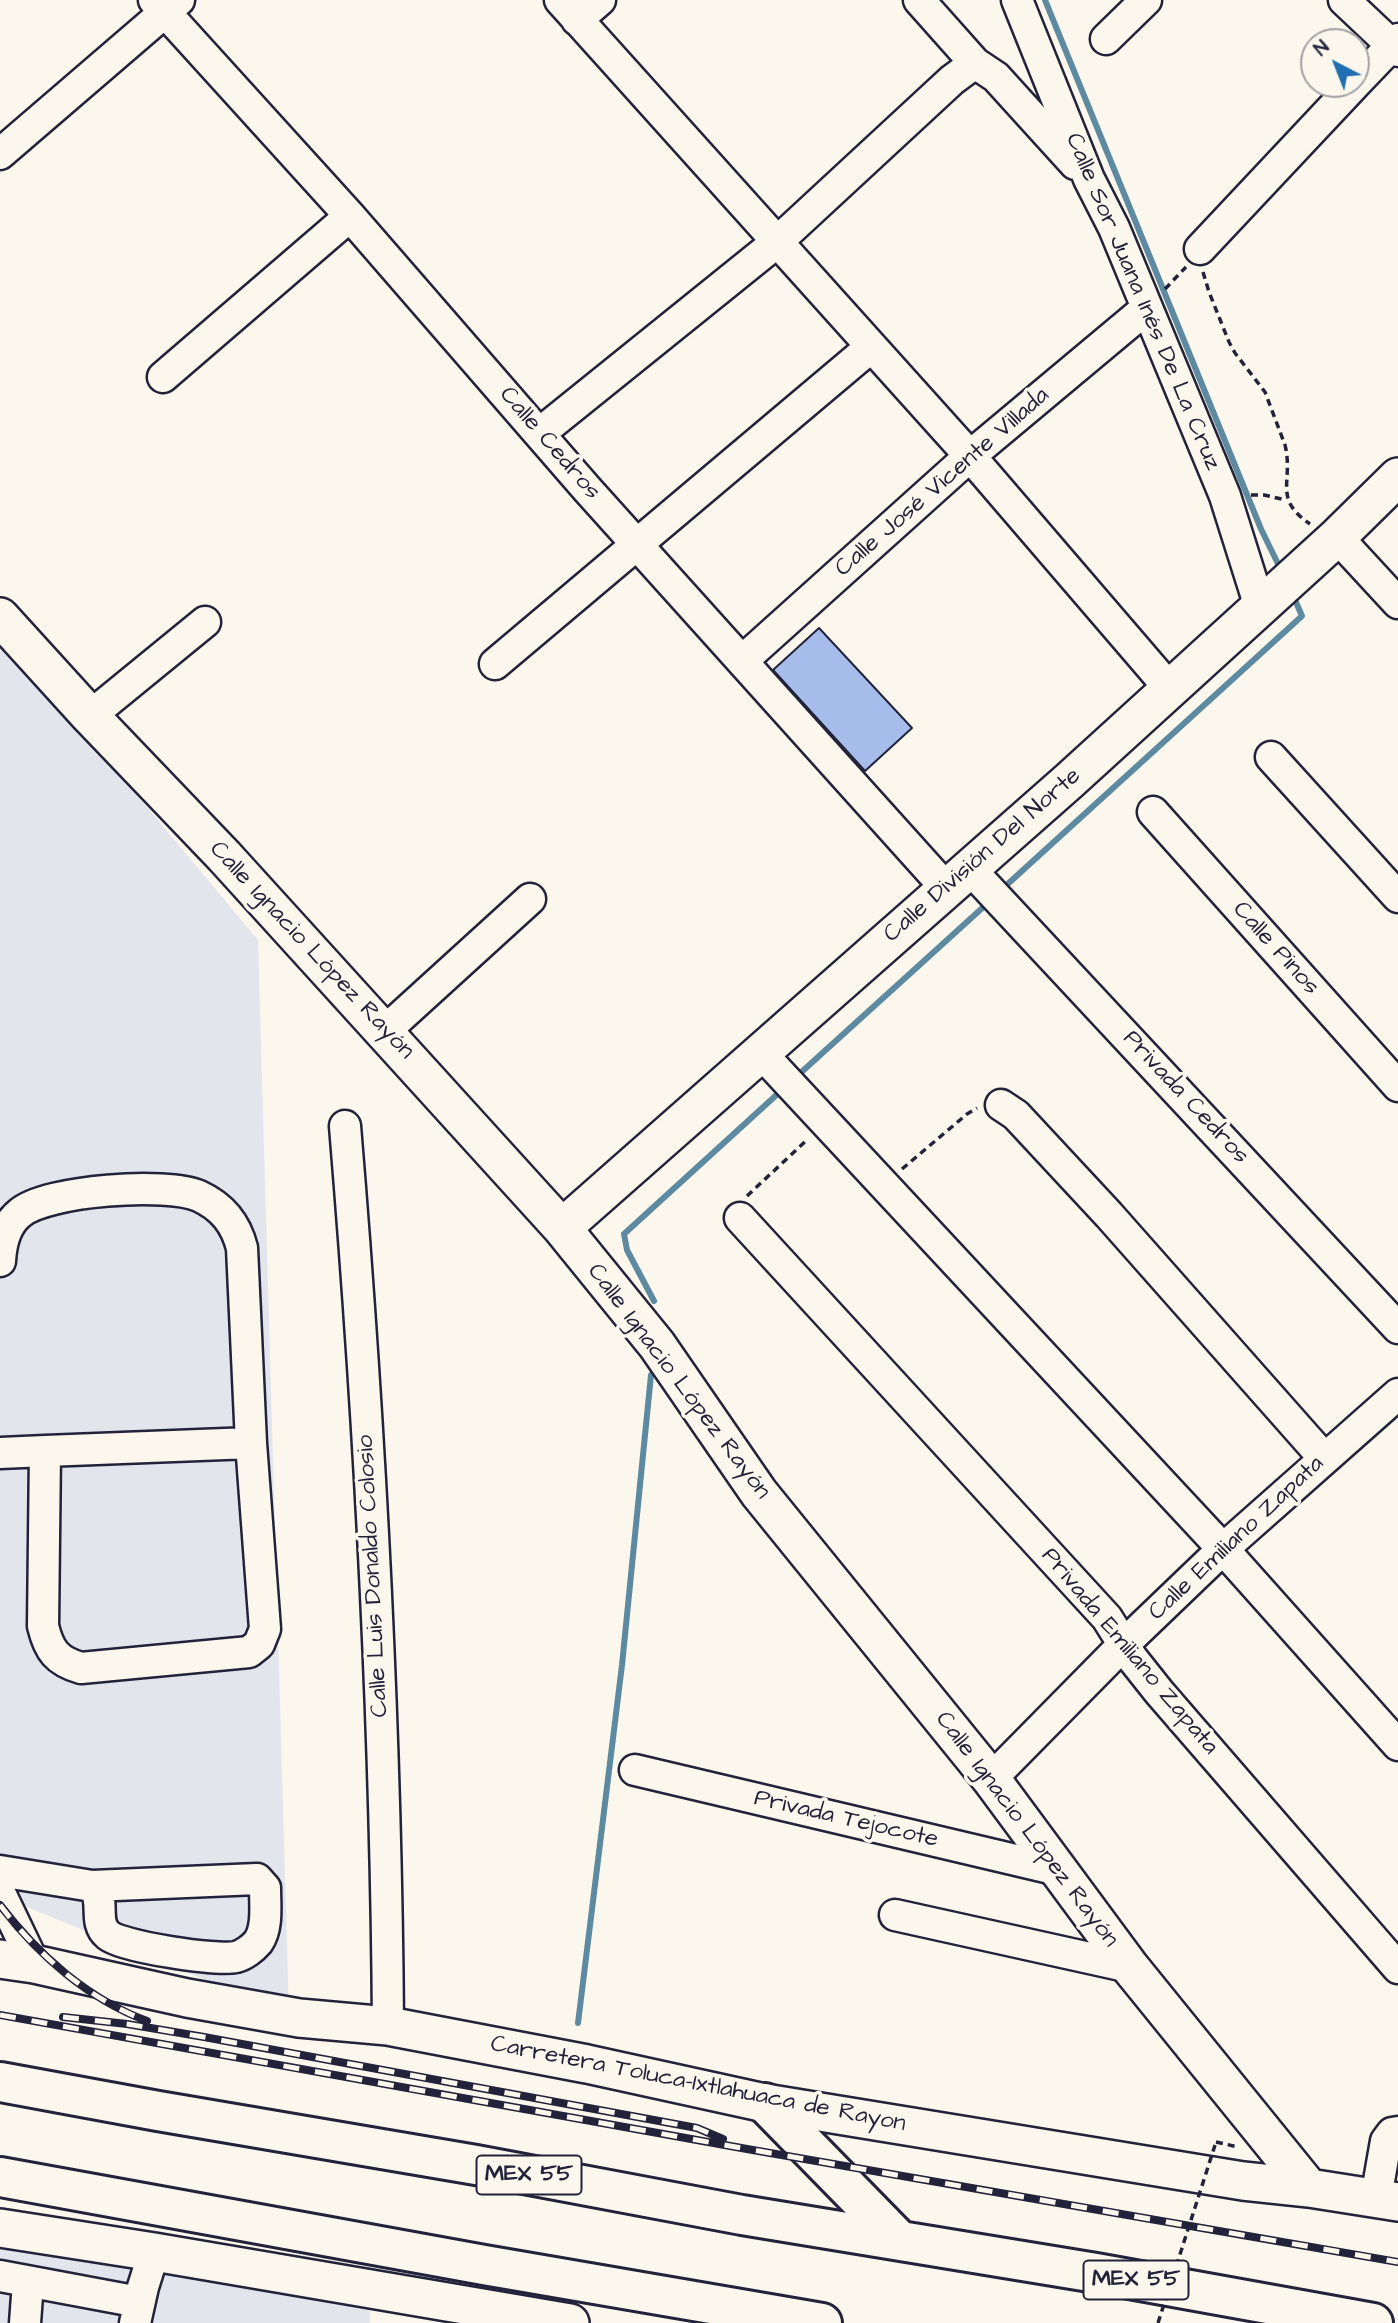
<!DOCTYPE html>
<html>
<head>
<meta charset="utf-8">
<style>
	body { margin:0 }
	#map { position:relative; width:1398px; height:2323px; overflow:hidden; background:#fbf7ec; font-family:"Architects Daughter",sans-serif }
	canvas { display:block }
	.north { position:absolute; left:1300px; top:28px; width:70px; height:70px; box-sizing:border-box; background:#fbf7ec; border:2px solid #a4a2a5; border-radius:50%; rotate:318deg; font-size:19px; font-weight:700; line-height:28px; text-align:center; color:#22223b }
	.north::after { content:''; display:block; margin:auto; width:24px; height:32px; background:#1f6fb2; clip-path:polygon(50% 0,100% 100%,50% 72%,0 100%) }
</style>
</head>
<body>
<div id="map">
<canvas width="1398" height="2323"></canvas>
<div class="north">N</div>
</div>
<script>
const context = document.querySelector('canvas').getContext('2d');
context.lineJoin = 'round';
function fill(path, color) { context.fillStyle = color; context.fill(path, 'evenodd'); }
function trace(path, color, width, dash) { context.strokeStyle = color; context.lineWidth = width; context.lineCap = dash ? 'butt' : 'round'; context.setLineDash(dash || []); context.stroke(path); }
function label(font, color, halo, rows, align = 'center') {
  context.font = font + ' "Architects Daughter",sans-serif'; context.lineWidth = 7; context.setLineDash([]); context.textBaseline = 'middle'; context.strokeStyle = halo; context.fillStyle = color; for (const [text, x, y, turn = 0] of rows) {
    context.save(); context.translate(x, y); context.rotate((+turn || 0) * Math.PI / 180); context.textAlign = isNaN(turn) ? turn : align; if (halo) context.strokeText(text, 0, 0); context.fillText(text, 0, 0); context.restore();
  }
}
fill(new Path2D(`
	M0,631L258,940L289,2014L0,1896Z
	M0,2237L370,2301V2323H0Z`), '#e2e6ec');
trace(new Path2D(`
	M1045,0L1261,529L1281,570
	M1000,891L1302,616L1292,593
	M796,1077L990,901
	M654,1301L627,1250L624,1234L783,1089
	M578,2023L622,1665L651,1375`), '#5d8aa0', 6);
const building = new Path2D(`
	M819,628L912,728L865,771L773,670Z`);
fill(building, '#a6bdeb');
trace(building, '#22223b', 2);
const minor = new Path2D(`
	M154,0L350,216L587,489L946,888
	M560,0L970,456L1171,690
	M919,0L975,63L996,77L1075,164
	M1017,0L1089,179L1114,228L1225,496L1260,607
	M1344,0L1398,51
	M577,20L600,0
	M1106,39L1146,0
	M1356,83L1398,39
	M0,154L179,0
	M1200,249L1355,84
	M163,377L350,216
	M540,433L777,242L952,80L975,63
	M1337,537L1398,603
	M742,661L970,456L1147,308
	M495,664L871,347
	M90,716L205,622
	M1271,757L1398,897
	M1153,812L1398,1086
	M970,869L1398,1328
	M385,1031L530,899
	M761,1053L1223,1549L1398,1745
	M1001,1105L1016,1115L1109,1215L1324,1458
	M345,1126C370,1425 386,1726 388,2026
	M740,1218L1107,1618L1132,1658L1159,1692L1398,1968
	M0,1261C1,1244 6,1224 20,1213C47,1190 167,1182 199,1196C223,1207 236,1224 242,1248L251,1443L265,1629L259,1644L249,1652L81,1668C57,1661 49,1651 43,1626L45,1451L0,1453
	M45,1451L251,1443
	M635,1770L1058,1870
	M991,1779L1124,1644L1223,1549L1398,1394
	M0,1871L92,1886L257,1879L265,1888C265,1905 268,1928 258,1942C253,1948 244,1955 236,1957C217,1961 122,1947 108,1935C92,1922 107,1899 92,1886
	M0,1893L34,1964
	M895,1915L1130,1967
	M1376,2198L1386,2141L1392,2133L1398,2132
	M0,2276L139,2302
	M25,2323L28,2282
	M135,2323L143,2287L154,2252`);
const major = new Path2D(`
	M0,617L90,716L224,856L562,1228L657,1345L759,1493L991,1779L1130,1967L1309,2188
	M562,1228L1069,781L1337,537L1398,477
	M0,1959L34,1964L187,1998L299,2018L388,2026L587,2064L765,2103L1243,2181L1309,2188L1398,2202
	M0,2228L154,2252L570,2323`);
const highway = new Path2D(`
	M0,2082L158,2111L476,2165L742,2215L1096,2273L1373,2323
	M765,2103L899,2240
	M0,2177L484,2265L822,2323`);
trace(minor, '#22223b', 35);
trace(major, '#22223b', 42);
trace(highway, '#22223b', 44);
trace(new Path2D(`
	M1203,272L1209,292L1229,342L1235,353L1265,392L1285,445C1294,482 1272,498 1310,524
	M1165,289L1186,267
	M1251,495H1264L1286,500
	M902,1169L967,1114L977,1108
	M747,1196L808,1139
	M1216,2142L1238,2147`), '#22223b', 3.5, [7, 5]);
trace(minor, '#fbf7ec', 30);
trace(major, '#fbf7ec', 37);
trace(highway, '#fbf7ec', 38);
const rail = new Path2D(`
	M0,1905C38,1955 88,1999 147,2021
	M0,2015L747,2149L1398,2262
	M63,2017L127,2024L204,2037L697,2128L723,2139`);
trace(rail, '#22223b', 8);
trace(rail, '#fbf7ec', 5, [16]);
trace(new Path2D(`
	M1158,2323L1216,2142`), '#22223b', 3.5, [7, 5]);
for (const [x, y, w] of [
	[529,2175,105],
	[1136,2280,105]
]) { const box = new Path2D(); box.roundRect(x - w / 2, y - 19.5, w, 39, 5); context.fillStyle = '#fbf7ec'; context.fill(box); trace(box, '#22223b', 2); }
label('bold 23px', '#22223b', null, [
	["MEX 55",529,2175],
	["MEX 55",1136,2280]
]);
label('24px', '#22223b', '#fbf7ec', [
	["Calle Sor Juana Inés De La Cruz",1142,302,67],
	["Calle Cedros",549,444,49],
	["Calle José Vicente Villada",943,483,-41],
	["Calle División Del Norte",983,856,-41],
	["Calle Pinos",1275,949,48],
	["Calle Ignacio López Rayón",311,951,47],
	["Privada Cedros",1185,1098,47],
	["Calle Ignacio López Rayón",678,1382,53],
	["Calle Emiliano Zapata",1237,1539,-43],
	["Calle Luis Donaldo Colosio",374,1576,-93],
	["Privada Emiliano Zapata",1129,1652,50],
	["Privada Tejocote",846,1820,13],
	["Calle Ignacio López Rayón",1026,1830,53],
	["Carretera Toluca-Ixtlahuaca de Rayon",698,2085,11]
]);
</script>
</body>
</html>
